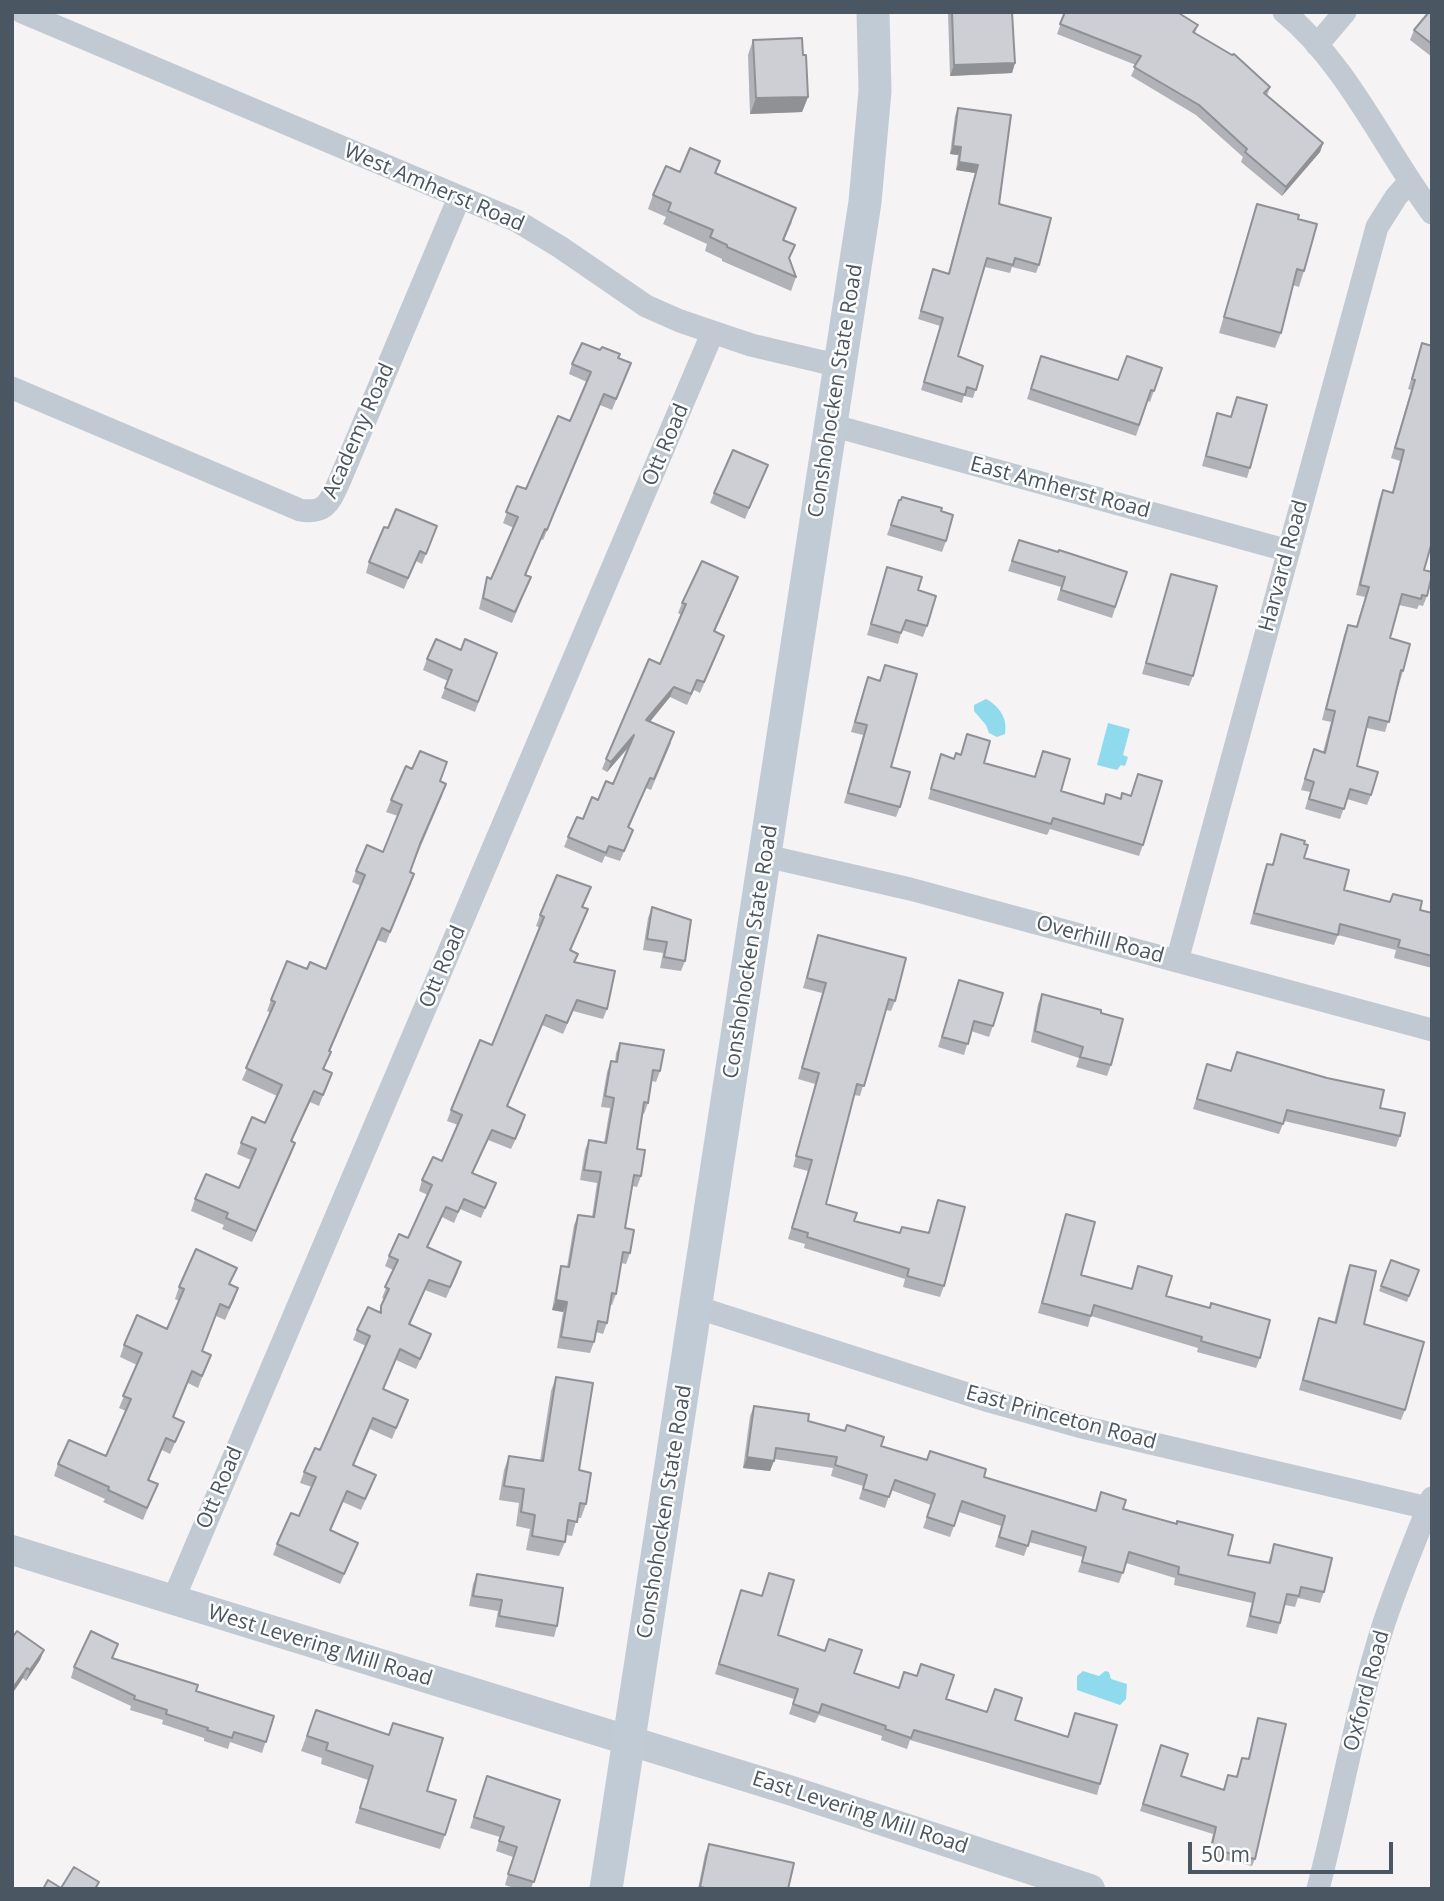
<!DOCTYPE html>
<html>
<head>
<meta charset="utf-8">
<style>
	body { margin:0 }
	#map { position:relative; width:1444px; height:1901px; overflow:hidden; background:#f5f3f3; font-family:"Open Sans",sans-serif }
	canvas { display:block }
	.frame { position:absolute; inset:0; border:14px solid #4a5661; pointer-events:none }
	.scale { position:absolute; left:1188px; top:1842px; width:205px; height:32px; box-sizing:border-box; border:4px solid #4a5661; border-top:0; padding-left:9px; font-size:21px; line-height:24px; white-space:nowrap; color:#4a5661; -webkit-text-stroke:5px #fff; paint-order:stroke }
</style>
</head>
<body>
<div id="map">
<canvas width="1444" height="1901"></canvas>
<div class="frame"></div>
<div class="scale">50 m</div>
</div>
<script>
const context = document.querySelector('canvas').getContext('2d');
context.lineJoin = 'round';
function fill(path, color) { context.fillStyle = color; context.fill(path, 'evenodd'); }
function trace(path, color, width, dash) { context.strokeStyle = color; context.lineWidth = width; context.lineCap = dash ? 'butt' : 'round'; context.setLineDash(dash || []); context.stroke(path); }
function label(font, color, halo, rows, align = 'center') {
  context.font = font + ' "Open Sans",sans-serif'; context.lineWidth = 5; context.setLineDash([]); context.textBaseline = 'middle'; context.strokeStyle = halo; context.fillStyle = color; for (const [text, x, y, turn = 0] of rows) {
    context.save(); context.translate(x, y); context.rotate((+turn || 0) * Math.PI / 180); context.textAlign = isNaN(turn) ? turn : align; if (halo) context.strokeText(text, 0, 0); context.fillText(text, 0, 0); context.restore();
  }
}
fill(new Path2D(`
	M986,699C999,706 1008,718 1005,734L997,737L989,733L986,725L974,711V705Z
	M1108,723L1130,729L1123,755L1128,757L1125,766L1121,765L1117,770L1097,765Z
	M1083,1671L1099,1676L1105,1671L1109,1672L1111,1679L1127,1684L1126,1699L1120,1705L1077,1690V1676Z`), '#90daee');
trace(new Path2D(`
	M22,12L517,221L560,247L646,306L680,321L751,345L840,366
	M1284,12C1347,64 1384,148 1432,213
	M1317,45L1345,12
	M12,388L300,510C326,514 329,503 339,482L459,198
	M831,425L1289,551
	M766,856L910,889L1432,1030
	M1177,961L1377,227L1396,197L1410,181
	M696,1307L989,1401L1078,1426L1432,1509
	M173,1600L712,334
	M1318,1889C1341,1801 1356,1710 1384,1623C1398,1581 1415,1540 1432,1498`), '#c1cad2', 23);
trace(new Path2D(`
	M12,1550L789,1790L1090,1889`), '#c1cad2', 30);
trace(new Path2D(`
	M606,1889L865,202L875,91L873,12`), '#c1cbd6', 33);
fill(new Path2D(`
	M948,12H1012L1015,63L1012,73L950,76Z
	M1065,12L1198,25L1195,33L1270,87L1267,96L1323,143L1320,152L1282,196L1241,162L1243,157L1196,115L1131,76L1136,65L1057,34Z
	M1432,12V57L1410,40L1414,30Z
	M753,40L803,55L808,97L802,112L750,114L748,55Z
	M958,108L999,204L1039,265L1036,273L1012,267L1010,273L985,267L958,356L983,366L973,398L964,396L962,403L921,390L940,326L918,319L933,269L948,274L975,173L956,170L958,155L950,154L955,116Z
	M720,161L716,174L792,222L784,240L796,277L791,291L722,261V259L705,251L707,244L663,224L666,217L648,209L653,195L680,172Z
	M1257,204L1298,219L1304,271L1299,287L1293,285L1281,333L1275,348L1219,333L1252,219Z
	M1422,343L1424,570L1427,596L1423,606L1419,605L1417,609L1399,605L1390,638L1403,671L1385,732L1367,728L1357,766L1371,795L1367,805L1347,799L1340,819L1305,809L1310,792L1301,790L1314,749L1323,752L1331,722L1322,720L1344,635L1348,625L1356,627L1365,597L1356,595L1379,500L1383,490L1392,492L1400,461L1391,458L1411,390L1408,389Z
	M1041,356L1118,380L1162,368L1150,402L1148,401L1136,436L1027,399Z
	M618,358L627,374L612,410L600,405L549,526L543,540L541,539L525,575L531,577L512,623L479,609L484,588L487,577L491,579L514,528L503,523L517,486L526,489L570,421L587,382L569,374L572,364Z
	M1237,397L1250,468L1247,478L1202,466L1217,413L1231,417Z
	M768,465L745,519L710,503L714,493Z
	M899,500L941,511L946,541L942,552L887,535Z
	M437,526L422,564L416,561L404,589L366,573L369,562Z
	M1019,540L1127,572L1112,618L1057,600L1061,587L1008,571Z
	M887,567L918,590L927,626L923,637L902,630L898,644L867,635Z
	M1171,574L1193,676L1189,686L1142,674Z
	M734,588L714,632L720,647L700,693L694,690L687,705L670,697L650,722L671,743L651,790L646,788L629,828L633,830L620,861L605,856L602,863L564,847L568,837L598,800L613,784L629,747L607,772L602,769L606,759L660,664L681,615L678,613L682,603Z
	M497,653L475,712L441,698L448,681L423,670L427,659Z
	M885,665L891,767L900,807L896,817L844,803L863,735L851,732L864,688L868,677L880,681Z
	M967,734L984,763L1035,777L1043,751L1061,791L1103,804L1106,794L1121,799L1131,796L1138,774L1143,845L1139,856L1050,829L1047,835L928,799L941,754L954,759L961,755Z
	M440,782L442,796L410,872L409,885L386,943L377,940L330,1051L324,1070L332,1073L319,1106L310,1102L292,1141L291,1154L252,1242L222,1229L224,1225L191,1211L195,1199L239,1188L251,1160L237,1154L241,1143L265,1123L277,1096L242,1080L271,1013L267,1011L271,1000L307,969H326L361,886L352,882L356,871L383,852L398,816L386,812L391,800Z
	M1281,834L1304,844V858L1344,890L1390,902L1393,894L1420,910L1432,913V968L1394,958L1396,950L1338,935L1334,945L1250,924L1263,874L1267,864L1272,865Z
	M591,887L583,907L588,909L571,950L578,954L575,962L607,1009L603,1019L573,1011L563,1034L542,1025L507,1106L522,1126L511,1149L488,1140L473,1173L496,1183L481,1218L460,1209L454,1223L442,1217L428,1247L458,1272L446,1298L425,1290L410,1325L431,1334L427,1345L416,1369L396,1360L383,1389L408,1400L392,1439L370,1429L353,1465L372,1486L361,1510L343,1502L331,1530L354,1553L340,1584L273,1555L277,1544L299,1516L312,1487L300,1483L304,1472L320,1450L366,1346L353,1340L357,1330L379,1312L384,1299L382,1298L393,1270L385,1266L389,1256L408,1238L428,1195L419,1191L422,1180L442,1161L458,1125L447,1121L451,1110L492,1045L540,928L536,926L540,915Z
	M652,907L685,961L681,971L660,968L663,953L643,950L648,918Z
	M818,935L895,1001L891,1011L886,1010L860,1096L854,1095L826,1204L854,1221L900,1233L902,1227L928,1233L938,1200L944,1286L940,1297L903,1287L905,1279L804,1248L805,1244L788,1239L808,1171L793,1167L815,1084L798,1079L822,993L803,988Z
	M959,980L993,1026L989,1037L971,1031L964,1055L938,1047Z
	M1042,994L1101,1013L1111,1065L1107,1076L1076,1067L1079,1058L1031,1042L1038,1004Z
	M620,1043L660,1071L656,1082L652,1081L648,1103L644,1114L642,1113L637,1149L641,1176L637,1187L632,1186L625,1228L630,1253L626,1264L621,1263L616,1294L612,1305L610,1304L607,1323L603,1334L596,1332L594,1342L590,1353L557,1348L563,1312L552,1310L558,1277L561,1266L567,1267L574,1225L578,1215L592,1217L597,1183L580,1180L585,1150L589,1140L604,1143L610,1108L601,1107L607,1072L611,1061L615,1062L616,1053Z
	M1237,1052L1380,1108L1400,1136L1396,1147L1284,1121L1279,1134L1193,1109L1207,1064L1230,1071Z
	M1066,1214L1081,1275L1131,1289L1138,1266L1166,1296L1260,1358L1256,1368L1197,1352L1198,1348L1091,1316L1088,1327L1038,1313Z
	M1391,1260L1419,1270L1407,1302L1379,1291Z
	M1350,1265L1364,1324L1405,1410L1401,1420L1299,1390L1319,1318L1334,1323L1346,1275Z
	M230,1284L238,1288L234,1300L225,1320L216,1316L202,1351L211,1355L198,1388L188,1383L173,1417L179,1434L170,1454L162,1450L149,1480L153,1496L143,1520L103,1502L105,1499L54,1476L58,1464L106,1456L126,1411L119,1408L137,1365L120,1357L124,1345L167,1329L179,1301L175,1299L179,1287Z
	M556,1377L586,1504L581,1518H577L572,1536L566,1535L565,1542L559,1556L526,1550L530,1529L516,1526L519,1503L499,1500L504,1470L509,1456L540,1461L551,1391Z
	M754,1406L808,1421L881,1446L1096,1510L1101,1492L1123,1509L1228,1555L1268,1563L1274,1544L1324,1592L1320,1603L1298,1598L1295,1607L1285,1605L1277,1634L1246,1627L1252,1603L1174,1585L1175,1578L1126,1563L1119,1583L1078,1572L1083,1557L1029,1542L1024,1556L995,1547L1001,1526L959,1512L950,1537L923,1528L931,1505L891,1490L885,1508L859,1499L863,1486L831,1476L833,1468L774,1459L770,1471L743,1468L750,1416Z
	M477,1574L557,1626L554,1637L495,1627L498,1611L469,1606L473,1584Z
	M741,1590L761,1596L778,1635L854,1673L899,1688L946,1699L1068,1737L1075,1713L1100,1784L1097,1795L910,1740L907,1749L881,1740L882,1736L819,1715L815,1723L789,1714L794,1699L715,1674Z
	M12,1638L44,1650L40,1660L26,1681L23,1678Z
	M113,1658L196,1691L274,1716L262,1753L230,1742L228,1749L204,1741V1738L162,1724L163,1720L130,1710L131,1706L71,1678L74,1667Z
	M316,1710L388,1735L393,1723L427,1791L445,1835L440,1849L355,1823L368,1780L321,1764L322,1758L301,1751Z
	M1258,1718L1255,1859L1252,1866L1208,1856L1213,1834L1140,1811L1161,1745L1181,1776L1223,1790L1228,1775L1236,1777L1242,1758L1248,1759Z
	M483,1787L560,1800L531,1889H517L505,1885L513,1857L496,1851L500,1837L470,1828Z
	M709,1844L788,1889H698L705,1854Z`), '#b0b2b7');
fill(new Path2D(`
	M1015,63L1012,73L950,76L954,65Z
	M808,97L802,112L750,114L756,98Z
	M1323,143L1320,152L1282,196L1286,187Z
	M953,146L961,147L958,155L950,154Z
	M959,162L978,165L975,173L956,170Z
	M738,577L734,588L710,642L714,631Z
	M674,687L670,697L642,731L646,720Z
	M634,735L630,745L607,772L611,762Z
	M314,1091L310,1102L286,1152L291,1141Z
	M295,1143L291,1154L252,1242L256,1231Z
	M446,1207L442,1217L423,1257L427,1247Z
	M556,1300L567,1302L563,1312L552,1310Z
	M747,1457L774,1461L770,1471L743,1468Z
	M44,1650L40,1660L26,1681L30,1670Z
	M27,1668L23,1678L12,1694V1689Z`), '#909195');
const building = new Path2D(`
	M952,12H1012L1015,63L954,65Z
	M1065,12H1177L1198,25L1193,32L1232,55L1234,54L1270,87L1264,93L1323,143L1286,187L1245,152L1247,149L1199,105L1134,67L1141,56L1060,24Z
	M1429,12H1432V44L1414,30Z
	M802,38L803,55H806L808,97L756,98L753,40Z
	M958,108L1011,115L999,204L1051,218L1039,265L1015,258L1013,265L987,258L958,356L983,366L976,390L967,387L965,395L924,382L943,318L921,311L933,269L949,274L978,165L959,162L961,147L953,146Z
	M690,148L720,161L715,173L796,208L783,240L795,245L789,258L796,277L727,247V245L710,237L713,230L668,211L671,203L653,195L666,166L680,172Z
	M1257,204L1299,215L1298,219L1317,224L1304,271L1297,269L1281,333L1224,317Z
	M582,343L600,350L602,347L620,354L618,358L631,363L616,399L604,394L553,515L547,530L545,529L525,575L531,577L515,612L483,598L487,577L491,579L518,517L506,512L517,486L526,489L558,416L570,421L591,372L572,364Z
	M1422,343L1432,346V542L1424,570L1432,572V575L1427,596L1422,595L1421,599L1402,594L1390,638L1410,644L1403,671L1401,670L1389,722L1369,717L1357,766L1378,772L1371,795L1350,789L1344,809L1309,799L1314,782L1305,779L1314,749L1325,753L1335,711L1326,709L1348,625L1357,627L1369,587L1360,585L1383,490L1393,493L1404,450L1395,448L1415,380L1412,379Z
	M1041,356L1118,380L1127,356L1162,368L1154,391L1151,390L1139,425L1031,389Z
	M1237,397L1267,405L1250,468L1206,456L1217,413L1231,417Z
	M733,450L768,465L749,508L714,493Z
	M902,497L942,508L941,511L953,515L946,541L891,525L899,500H901Z
	M396,509L437,526L426,554L420,551L408,578L369,562L384,527L388,528Z
	M1019,540L1058,552L1059,550L1127,572L1115,607L1061,590L1065,577L1012,561Z
	M702,561L738,577L714,631L724,636L704,682L697,680L691,694L674,687L646,720L674,732L654,779L650,778L628,827L633,830L624,851L609,846L606,853L568,837L577,817L583,819L592,797L598,800L606,781L613,784L634,735L611,762L606,759L649,659L660,664L686,604L682,603Z
	M887,567L922,577L918,590L936,596L927,626L906,620L901,633L871,624Z
	M1171,574L1217,586L1193,676L1146,663Z
	M436,639L461,650L465,639L497,653L478,702L445,688L452,670L427,659Z
	M885,665L917,674L891,767L910,772L900,807L848,793L867,725L855,722L868,677L880,681Z
	M967,734L990,741L984,763L1035,777L1043,751L1070,759L1061,791L1104,804L1106,794L1121,799L1122,793L1131,796L1138,774L1162,781L1143,845L1053,818L1051,824L931,789L941,754L954,759L956,753L961,755Z
	M420,751L447,762L440,781L446,784L420,844L410,872L414,874L390,932L382,928L329,1051L331,1052L323,1069L332,1073L323,1095L314,1091L291,1141L295,1143L256,1231L226,1218L228,1213L195,1199L206,1174L239,1188L256,1149L241,1143L252,1117L265,1123L282,1085L246,1068L275,1002L271,1000L287,961L307,969L310,962L326,969L365,875L356,871L367,845L383,852L402,805L391,800L406,766L412,769Z
	M1281,834L1305,841L1304,844L1308,845L1304,858L1349,870L1344,890L1390,902L1393,894L1422,901L1420,910L1432,913V956L1398,947L1400,940L1340,924L1338,935L1254,913L1267,864L1273,865Z
	M557,875L591,887L582,907L588,909L570,950L578,954L574,962L615,971L607,1009L577,1000L567,1023L546,1015L507,1106L525,1115L515,1139L492,1130L472,1173L496,1183L485,1208L464,1199L458,1212L446,1207L427,1247L461,1262L450,1287L429,1280L409,1324L431,1334L420,1359L400,1349L383,1389L408,1400L396,1428L373,1418L353,1465L376,1475L365,1499L347,1491L330,1530L358,1543L344,1574L277,1544L291,1513L299,1516L316,1477L304,1472L315,1448L320,1450L370,1336L357,1330L368,1307L381,1313V1306L389,1289L385,1287L398,1260L389,1256L399,1234L408,1238L432,1185L422,1180L433,1157L442,1161L462,1115L451,1110L480,1040L492,1045L544,917L540,915Z
	M652,907L691,920L685,961L664,957L667,942L647,939Z
	M818,935L906,958L895,1001L889,999L864,1086L857,1084L826,1204L857,1213L854,1221L900,1233L902,1227L929,1233L938,1200L965,1207L944,1286L907,1276L909,1269L807,1237L808,1233L792,1228L812,1160L796,1156L819,1073L802,1068L826,983L807,978Z
	M959,980L1003,993L993,1026L974,1021L968,1044L942,1037Z
	M1042,994L1101,1010V1013L1123,1019L1111,1065L1080,1057L1083,1047L1035,1031Z
	M620,1043L664,1050L660,1071L653,1070L648,1103L644,1102L637,1149L645,1150L641,1176L634,1175L625,1228L634,1230L630,1253L623,1252L616,1294L612,1293L607,1323L598,1321L594,1342L561,1337L567,1302L556,1300L561,1266L569,1267L578,1215L594,1217L601,1172L584,1170L589,1140L606,1143L614,1098L605,1096L611,1061L617,1062Z
	M1237,1052L1327,1078L1384,1090L1380,1108L1405,1113L1400,1136L1287,1110L1283,1124L1197,1099L1207,1064L1231,1071Z
	M1066,1214L1095,1222L1081,1275L1132,1289L1138,1266L1172,1276L1166,1296L1210,1308L1211,1303L1270,1320L1260,1358L1201,1341L1202,1337L1094,1305L1091,1316L1042,1303Z
	M196,1249L237,1268L229,1284L238,1288L229,1308L220,1304L202,1351L211,1355L202,1376L192,1371L173,1417L184,1422L175,1442L166,1438L148,1480L158,1484L147,1508L108,1490L109,1487L58,1464L69,1440L106,1456L131,1399L123,1396L142,1353L124,1345L137,1315L167,1329L184,1289L179,1287Z
	M1391,1260L1419,1270L1409,1296L1381,1286Z
	M1350,1265L1376,1271L1364,1324L1424,1342L1405,1410L1303,1380L1319,1318L1336,1323Z
	M556,1377L593,1383L579,1470L591,1473L586,1504L580,1503L577,1522L568,1520L565,1542L532,1536L535,1515L521,1512L524,1489L504,1486L509,1456L543,1461Z
	M754,1406L809,1414L808,1421L845,1431L847,1425L884,1437L881,1446L927,1460L930,1451L986,1469L984,1477L1096,1511L1101,1492L1126,1500L1123,1509L1177,1524V1521L1233,1535L1228,1555L1270,1563L1274,1544L1332,1558L1324,1592L1301,1587L1299,1596L1287,1594L1280,1623L1250,1616L1255,1593L1178,1574L1179,1567L1129,1552L1123,1573L1082,1562L1086,1547L1032,1531L1028,1546L999,1537L1005,1516L962,1501L954,1526L927,1517L935,1494L895,1480L889,1497L863,1489L867,1475L835,1465L837,1457L776,1448L774,1461L747,1457Z
	M769,1573L794,1580L778,1635L825,1651L829,1639L862,1650L854,1673L899,1688L904,1672L917,1676L921,1664L954,1675L946,1699L987,1712L995,1689L1022,1698L1015,1720L1068,1737L1075,1713L1117,1725L1100,1784L914,1730L911,1738L885,1729L886,1726L822,1704L819,1713L793,1704L798,1689L719,1664L741,1590L762,1596Z
	M477,1574L563,1588L557,1626L499,1616L502,1600L473,1596Z
	M17,1631L44,1650L30,1670L27,1668L12,1689V1638Z
	M91,1631L118,1644L112,1658L198,1685L196,1691L274,1716L266,1742L234,1732L232,1738L207,1730L208,1728L166,1714L167,1710L134,1699L135,1696L74,1667Z
	M316,1710L389,1735L393,1723L443,1738L427,1791L456,1800L445,1835L360,1808L373,1766L326,1750L328,1743L307,1736Z
	M1258,1718L1286,1724L1255,1859L1211,1849L1216,1827L1143,1804L1161,1745L1188,1754L1181,1776L1224,1790L1228,1775L1237,1777L1242,1758L1249,1759Z
	M487,1776L560,1800L534,1882L508,1874L517,1847L499,1841L504,1827L474,1817Z
	M709,1844L794,1863L788,1889H710L700,1887Z
	M74,1867L99,1882L95,1889H43L48,1880L61,1888Z`);
fill(building, '#cdcfd5');
trace(building, '#909195', 2);
label('21px', '#4a5661', '#fff', [
	["West Amherst Road",434,188,23],
	["Conshohocken State Road",836,391,-81],
	["Academy Road",359,431,-66],
	["Ott Road",666,445,-67],
	["East Amherst Road",1060,488,15],
	["Harvard Road",1284,566,-75],
	["Overhill Road",1100,940,15],
	["Conshohocken State Road",751,952,-81],
	["Ott Road",443,967,-67],
	["East Princeton Road",1061,1418,15],
	["Ott Road",220,1488,-67],
	["Conshohocken State Road",665,1512,-81],
	["West Levering Mill Road",320,1646,17],
	["Oxford Road",1367,1691,-75],
	["East Levering Mill Road",860,1813,18]
]);
</script>
</body>
</html>
